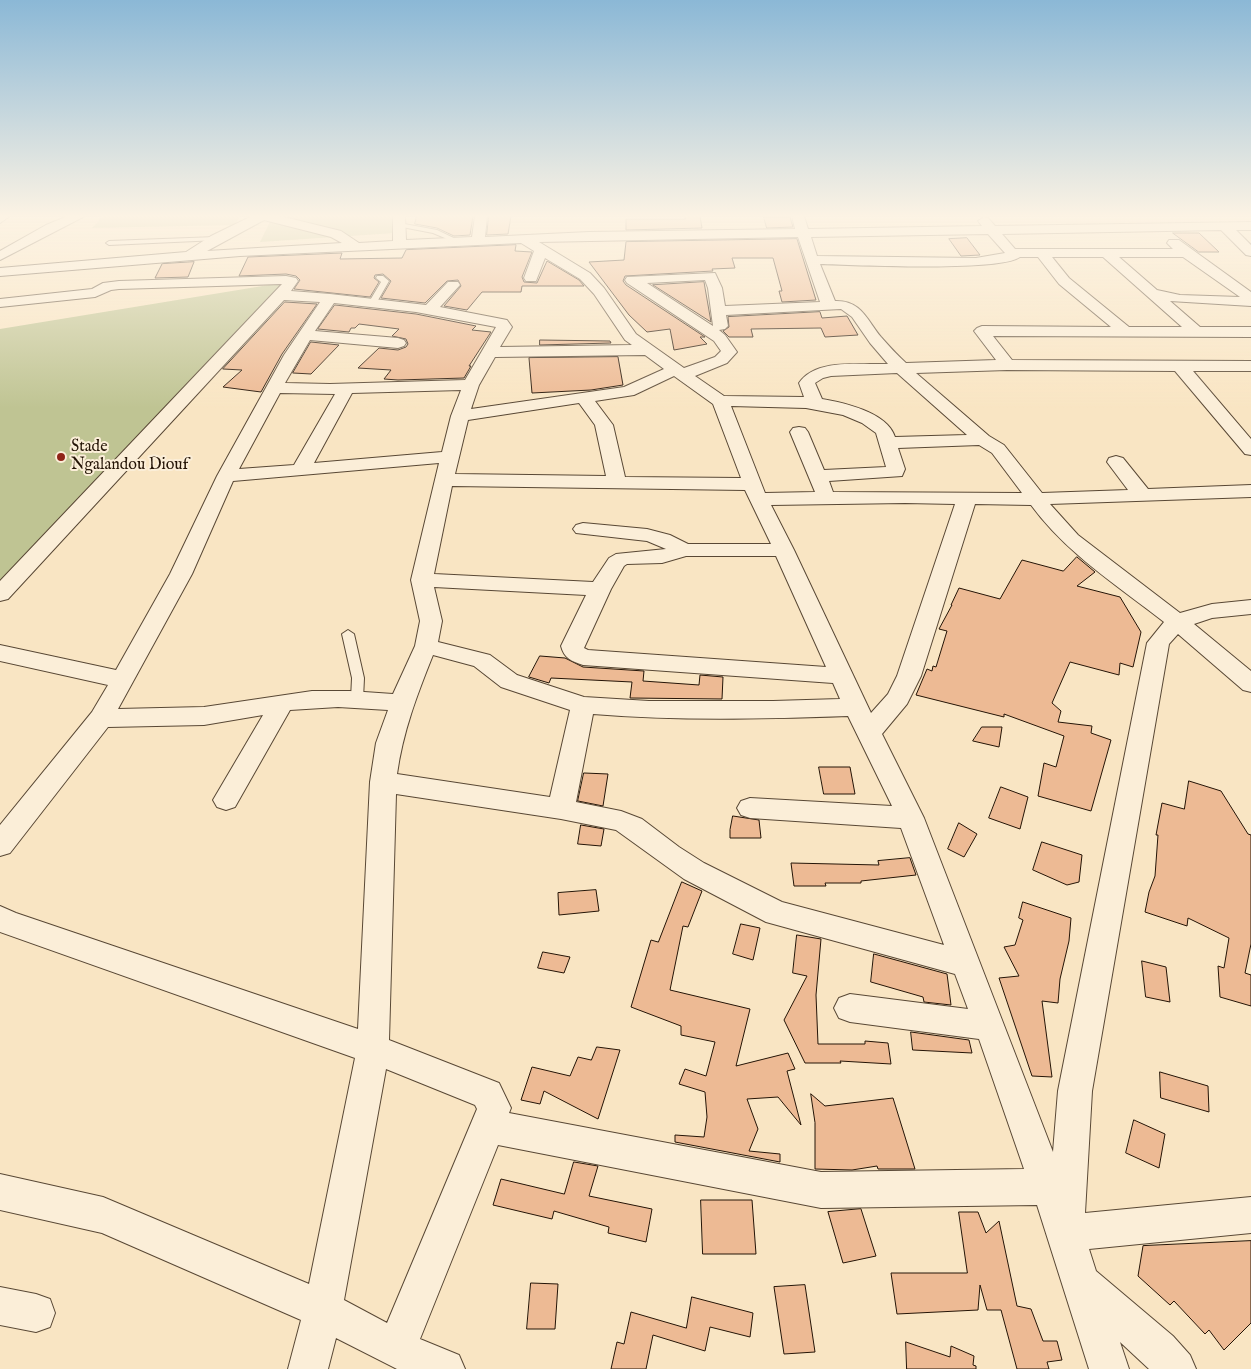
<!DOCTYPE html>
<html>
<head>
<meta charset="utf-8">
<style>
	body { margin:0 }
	canvas { display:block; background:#f9e5c3 }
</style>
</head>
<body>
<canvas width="1251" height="1369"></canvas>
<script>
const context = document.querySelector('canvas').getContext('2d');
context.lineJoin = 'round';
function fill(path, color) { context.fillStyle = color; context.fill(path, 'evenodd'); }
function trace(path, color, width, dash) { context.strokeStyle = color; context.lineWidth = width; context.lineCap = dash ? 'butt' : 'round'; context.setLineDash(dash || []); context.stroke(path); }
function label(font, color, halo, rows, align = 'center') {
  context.font = font + ' "IM FELL English",serif'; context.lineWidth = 4; context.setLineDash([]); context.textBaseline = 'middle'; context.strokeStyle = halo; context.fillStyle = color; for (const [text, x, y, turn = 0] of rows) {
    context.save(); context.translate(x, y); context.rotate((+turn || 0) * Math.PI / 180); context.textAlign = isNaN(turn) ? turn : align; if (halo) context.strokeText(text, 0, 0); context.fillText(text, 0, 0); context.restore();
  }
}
fill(new Path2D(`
	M103,216H240L235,225L92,228Z
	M273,216H397L395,233L260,242Z
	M287,282L0,585V329Z`), '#bfc493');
const building = new Path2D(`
	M417,216H473L470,235L454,236L437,228L415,224Z
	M489,216H511L508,234L487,235Z
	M685,216H700L702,228L626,230V219H685Z
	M764,217H790L793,227L767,228Z
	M1173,233H1199L1219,252H1199Z
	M967,238L980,255L961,256L949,239Z
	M797,239L816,300L782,302L779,291H782L773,258H732L735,268L712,269L713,271L625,276L623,281L626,285L705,337H700L707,344L674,350L670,329L647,332L629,315L589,262L624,260L626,242Z
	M516,245L515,251L532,252L522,277L524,282L537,283L547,261L579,280L584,286H522L521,292H482L467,310L444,306L461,286L458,280L447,281L425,303L381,298L391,281L383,274L375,275L374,278L379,282L370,297L294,289L300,280L296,276L286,274L239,276L248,257L342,253L340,259L402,258L406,250Z
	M194,262L188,277L155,278L162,264Z
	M704,282L711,322L653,285Z
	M285,302L317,304L282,354L261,392L223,387L242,370L223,369Z
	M335,305L416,314L476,326L472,330L491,332L469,366H471L464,378L398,380L384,379L391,370L358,368L379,348L398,350L406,347L408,344L406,339L392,336L399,329L359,324L355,328H351L349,332L318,329Z
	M820,312L822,318L847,316L858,335L825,337L821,328L751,329L753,337H729L723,331L729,327L728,317Z
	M540,340L610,341L611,343L540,345Z
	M311,342L339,345L311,374L293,373Z
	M618,357L623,385L591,390L532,393L529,358Z
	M1077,557L1095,572L1077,586L1120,597L1141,632L1133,667L1120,663L1119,675L1070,662L1052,703L1061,711L1058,722L1092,726L1091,733L1111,740L1091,811L1038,796L1044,763L1056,767L1064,736L1004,714V717L916,695L927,669L932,671L933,666L936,667L947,631L939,629L952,605H951L959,588L1000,599L1022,560L1063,571Z
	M540,656L565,658L583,667L644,671L643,681L699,685L700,675L723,677L722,699L630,698L632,682L551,678L549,683L529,677Z
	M982,727H1002L999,747L973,741Z
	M819,767H850L855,794H824Z
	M584,773L608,774L603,806L578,801Z
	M1189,781L1221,791L1248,834L1251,835V944L1245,973L1251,975V1006L1220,997L1218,966L1224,968L1229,938L1188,918L1187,926L1145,912L1149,892L1155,876L1158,835H1156L1162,803L1184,809Z
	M1001,787L1028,797L1020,829L989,818Z
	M733,816L759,820L761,838H730V830Z
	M959,823L977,834L964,857L948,849Z
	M581,825L604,829L601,846L578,844Z
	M1042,842L1082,855L1079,882L1067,885L1033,870Z
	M910,858L916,875L861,881V883H825L826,886H794L791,863L879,865L878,861Z
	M682,882L702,891L688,927L683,926L670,990L750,1009L736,1066L788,1053L795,1069L787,1071L801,1125L778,1097L747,1099L758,1129L749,1151L780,1154V1162L675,1142V1135L704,1137L707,1117L705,1092L679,1084L685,1069L706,1076L715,1042L681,1035V1026L631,1007L651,940L658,942Z
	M596,890L599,911L559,915L558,893Z
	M1023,902L1071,918L1069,941L1060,979L1058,1003L1042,1001L1052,1077L1032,1076L999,978L1019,976L1004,947L1015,945L1023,920L1019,918Z
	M741,924L760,928L753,960L733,954Z
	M797,935L821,939L816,995L818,1044H865V1041L888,1043L891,1064L840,1061L841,1063H805L784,1020L807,976L793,973Z
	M543,952L570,957L564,973L538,968Z
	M874,954L947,974L951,1005L924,1002L923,997L871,982Z
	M1142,961L1166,967L1170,1002L1146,997Z
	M911,1032L969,1040L972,1053L913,1050Z
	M597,1047L620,1050L598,1119L544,1091L540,1104L521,1100L532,1067L570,1076L578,1057L591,1060Z
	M1160,1072L1208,1086L1209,1112L1161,1098Z
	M811,1094L825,1106L893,1098L915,1169H878L877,1166L852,1170L815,1169V1123Z
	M1134,1120L1165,1134L1159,1168L1126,1153Z
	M574,1162L598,1166L589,1196L652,1209L646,1242L608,1233L609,1227L554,1211L552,1219L493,1205L501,1179L564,1194Z
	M701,1200H752L756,1254H703Z
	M861,1209L876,1256L843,1263L828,1212Z
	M959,1212H978L986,1233L999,1221L1017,1306L1031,1309L1043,1341H1057L1062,1360L1047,1362L1049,1369H1017L1001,1310H987L980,1285L978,1310L897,1314L891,1273H967Z
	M1251,1241V1323L1224,1350L1209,1330L1205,1334L1174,1301L1170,1305L1138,1276L1143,1246Z
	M531,1283L558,1284L555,1329H527Z
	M805,1285L815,1352L784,1354L774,1287Z
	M692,1297L753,1313L750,1337L710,1327L705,1351L653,1335L646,1369H611L617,1342L624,1344L631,1312L686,1328Z
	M906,1342L950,1357L951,1346L974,1356L973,1365L976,1366V1369H907Z`);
fill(building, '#edba94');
trace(building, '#241406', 1);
const lane = new Path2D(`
	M399,223L437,230L462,242L459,244L433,233L397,226V224Z
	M216,237L219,239L218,240L109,245L106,243L109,241Z
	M377,276H383L389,281L377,302L373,304L369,302L381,282L376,278Z
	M348,630L354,634L364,678L363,699L357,703L351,699L352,678L342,634Z`);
const street = new Path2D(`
	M0,216H10L0,223Z
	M68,216H85L0,260V251L46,225Z
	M252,216H280L341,231L359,243L393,241V216H405L406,240L472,237L475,216H487L485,237L589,232L795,229L792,216H804L808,229L982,226L978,221L984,217L988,218L995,226L1251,222V230H1236L1251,245V256L1246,255L1221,230L1002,234L1015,249H1173L1167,243L1169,240H1179L1251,292V306L1170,301L1200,327H1251V337L993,336L1012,360L1251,361V371H1193L1251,439V455L1245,454L1175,371L1007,370L916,373L989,436L1004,445L1042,493L1128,490L1107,462L1109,458L1116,456L1123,458L1148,489L1251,485V497L1050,504L1078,535L1180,613L1212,604L1251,600V614L1212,618L1194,624L1251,671V692L1243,690L1178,634L1169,644L1092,1091L1085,1213L1251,1197V1233L1089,1249L1096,1271L1173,1336L1190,1355L1196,1369H1149L1120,1342L1129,1369H1089L1037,1205L821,1208L498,1145L420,1339L459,1355L465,1369H397L336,1338L328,1369H288L301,1320L102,1233L0,1210V1174L103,1197L309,1284L355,1058L0,932V906L16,913L358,1029L370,782L376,743L388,710L338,707L290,710L235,807L226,810L217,807L213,800L263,715L204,725L108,727L10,853L0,856V825L92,712L108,685L0,661V645L116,670L170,574L217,476L284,355L320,302L284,300L8,599L0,601V581L282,284L119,289L111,290L95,297L0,307V299L92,289L103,283L119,281L286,276L296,278L298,281L291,291L330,294L426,305L448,282H458L460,285L440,307L507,320L512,327L500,347L632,345L625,340L594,294L580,279L545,258L536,281H526L524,278L534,251L521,243L240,256L0,276V268L186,252L211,236ZM264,220L331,237L342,243L207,251ZM988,234L1005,253L976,258L817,256L811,237ZM798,237L820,302L725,306L722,288L715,273L627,277L625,280L627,283L714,341L721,351L715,357L684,368L636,334L604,288L590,273L539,242ZM1020,257H1038L1059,284L1111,327L982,326L977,328L974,331L996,360L906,363C897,355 889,346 881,337C867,320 861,300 835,301L820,264C853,265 1000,272 1020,257ZM1052,257H1103L1182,327H1129L1069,278ZM1119,257H1183L1240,297L1180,295L1157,290ZM705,280L708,288L713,326L647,283ZM334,303L416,312L496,327L465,380L330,384L285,383L310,340L398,348L404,346L406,343L404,340L398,338L315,331ZM841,309L852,317L870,343L888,364C861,365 816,358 799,383L804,397L724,396L695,376L727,363L737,352L725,335L719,330L725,329L728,326L726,315ZM645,355L664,369L624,387L471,409L479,385L495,357ZM897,373L967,435L895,437C887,412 845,403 822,399L815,383L823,378L831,376ZM674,376L713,404L741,478L625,477L613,425L595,401L634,395ZM461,390L451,416L442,452L314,463L352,393ZM280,393L335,394L294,465L239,469ZM579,403L595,425L606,476L455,474L468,420ZM731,406L806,408L843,415L862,423L876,433L886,467L824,470L808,432L805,428L799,427L793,428L790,432L815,492L765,493ZM979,445L992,453L1022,493L833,492L829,481L902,476L905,469L898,448ZM439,463L411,580L420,621L415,646L393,694L350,691H312L204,707L118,709L192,574L233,481ZM452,486L745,490L771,544H688L670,535L647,529L583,523L576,525L573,529L576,533L647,541L666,549L616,554L609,558L593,582L434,574ZM905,503L955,504L897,676L888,694L871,713L794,550L771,505ZM975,504L1031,505C1066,553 1118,586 1164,622L1147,643L1058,1091L1053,1152L924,818L882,734L907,704L921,676ZM686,556H776L826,667L588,650L584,648L611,589L624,566L627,564L662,563ZM434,587L586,595L561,646C564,658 571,661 583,665L833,683L840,699L773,701H649L584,697L517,675L490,655L438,642L442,621ZM433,655L474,666L501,687L570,710L550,797L397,774C403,731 417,695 433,655ZM593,714C678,721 763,719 848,716L892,806L750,798L741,801L737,808L741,815L750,818L901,828L944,945L782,902L704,863L679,847L642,819L621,811L576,802ZM396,794L561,819L616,830L684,879L766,922L955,974L968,1009L850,994L839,998L834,1008L839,1018L850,1022L979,1039L1024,1169L821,1172L509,1113L511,1108L499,1083L389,1040ZM386,1069L475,1105L477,1109L387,1323L344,1300Z
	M0,1287L36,1294L50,1299L55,1313L50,1327L36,1332L0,1325Z`);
trace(lane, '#594835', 2);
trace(street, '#594835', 2);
fill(lane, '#fbeed8');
fill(street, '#fbeed8');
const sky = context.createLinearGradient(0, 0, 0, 408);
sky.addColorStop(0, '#8bb8d6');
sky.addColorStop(0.53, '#fcf3e4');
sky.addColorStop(1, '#fcf3e400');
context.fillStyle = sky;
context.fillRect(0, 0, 1251, 408);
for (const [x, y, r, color] of [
	[61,457,5,"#8f2418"]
]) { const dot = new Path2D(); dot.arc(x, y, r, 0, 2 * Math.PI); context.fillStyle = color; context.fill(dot); trace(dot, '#fbeed8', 2); }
label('16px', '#241406', '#fbeed8', [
	["Stade",71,448],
	["Ngalandou Diouf",71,466]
], 'left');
</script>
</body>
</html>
